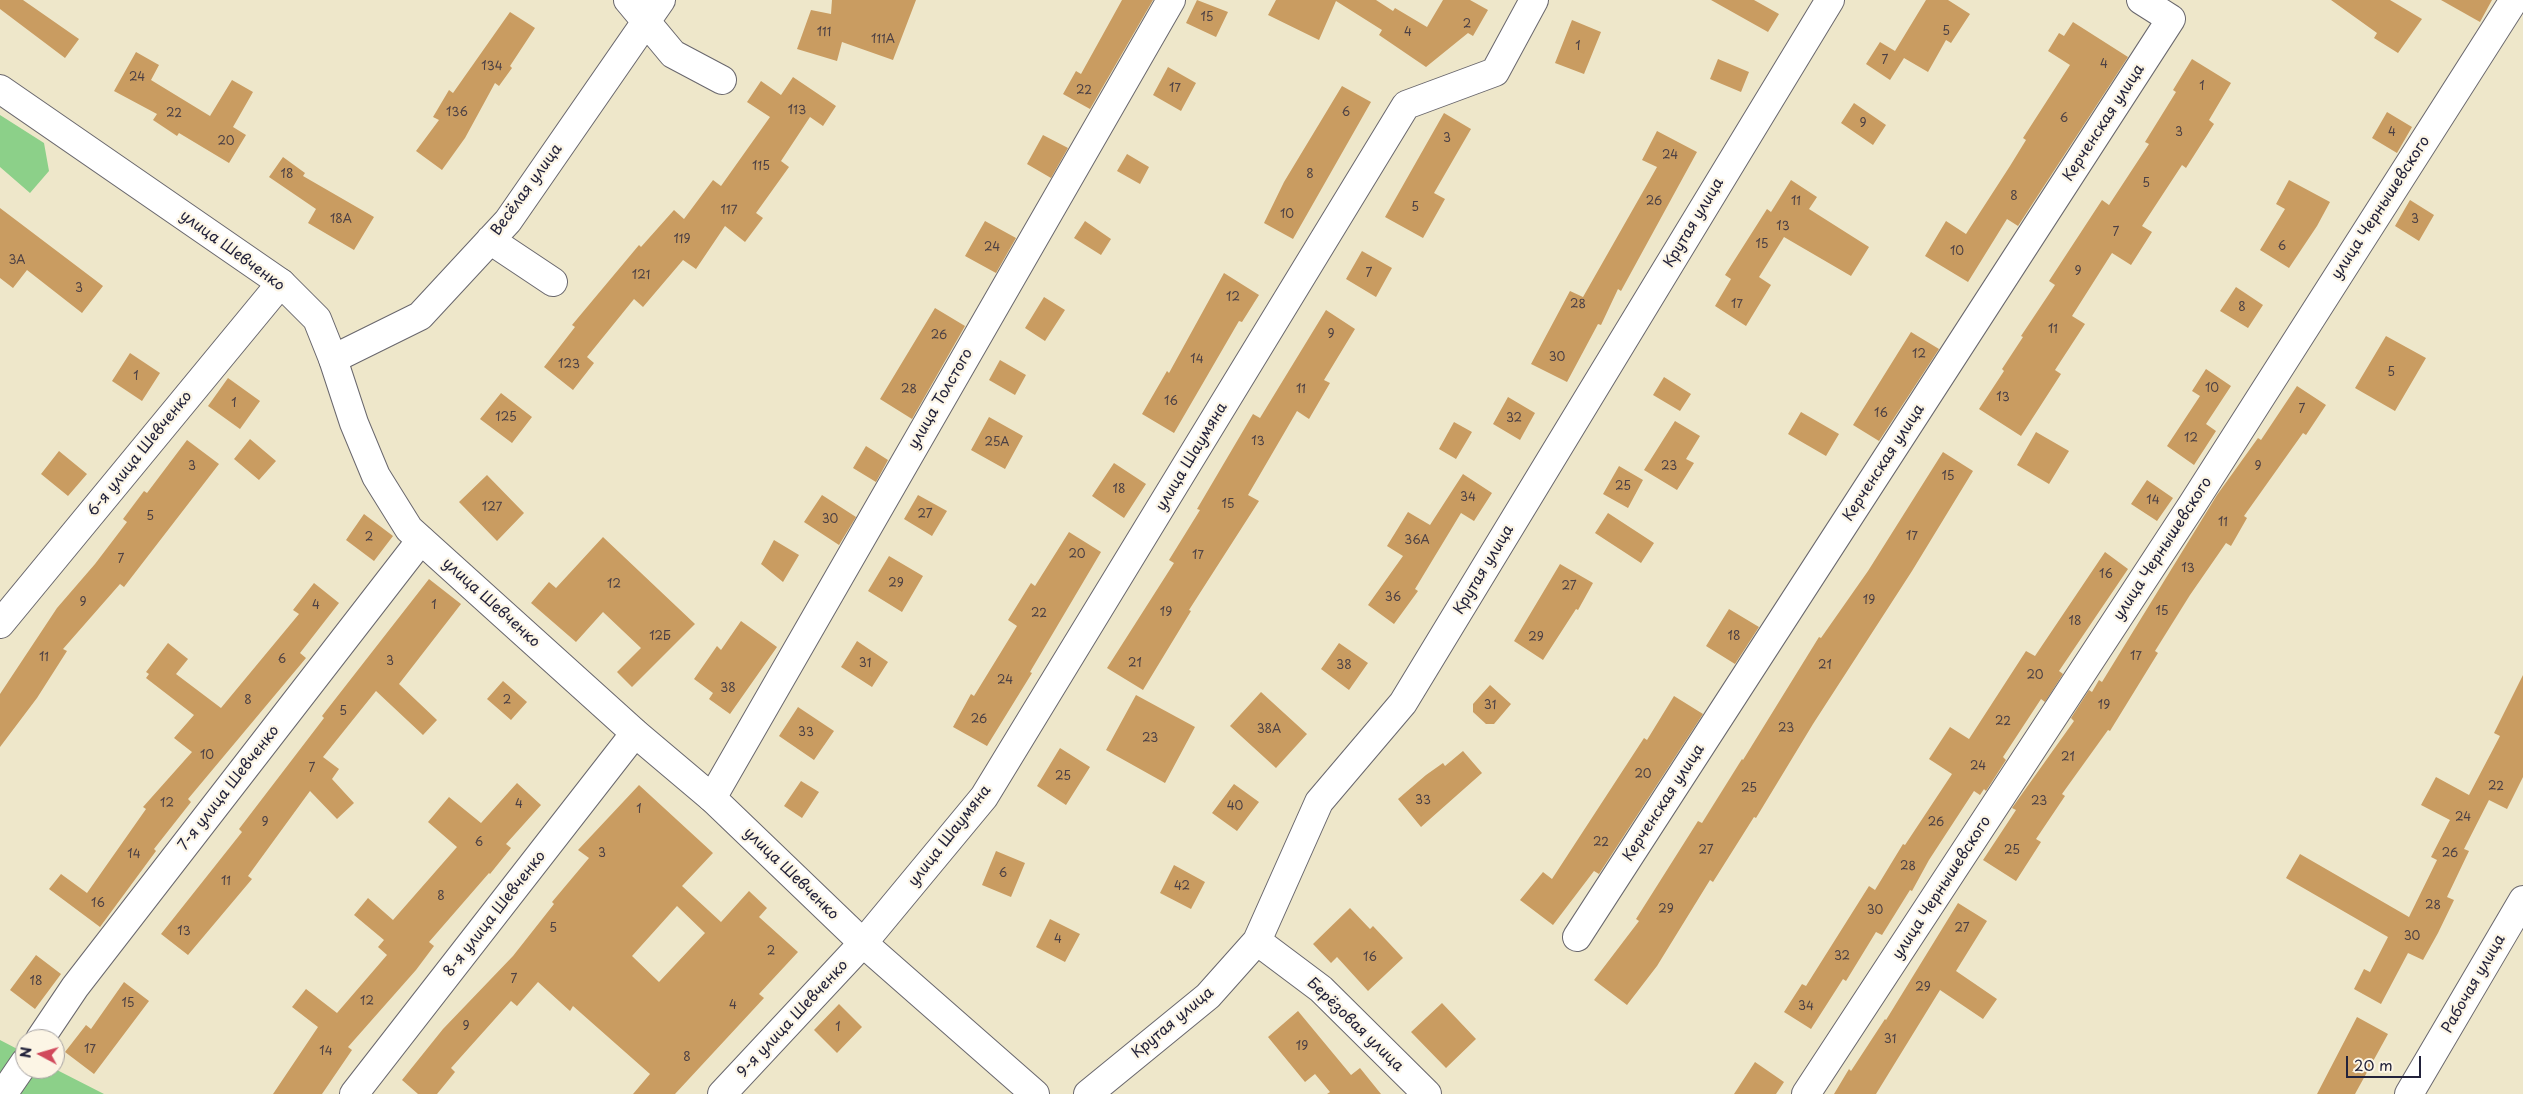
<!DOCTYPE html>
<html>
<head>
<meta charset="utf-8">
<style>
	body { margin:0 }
	#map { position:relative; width:2523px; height:1094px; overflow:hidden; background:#eee7ca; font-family:"Playpen Sans",sans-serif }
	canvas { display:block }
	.north { position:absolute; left:15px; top:1029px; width:50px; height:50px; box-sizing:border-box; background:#fcf5e5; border:1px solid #a5a1a1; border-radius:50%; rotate:276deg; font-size:14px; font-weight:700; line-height:20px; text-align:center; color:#22223b }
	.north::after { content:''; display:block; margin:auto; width:18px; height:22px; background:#d1495b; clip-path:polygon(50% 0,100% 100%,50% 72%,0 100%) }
	.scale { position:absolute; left:2346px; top:1056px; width:75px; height:22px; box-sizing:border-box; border:2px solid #22223b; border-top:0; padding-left:6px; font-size:15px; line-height:18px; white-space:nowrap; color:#22223b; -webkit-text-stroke:4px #fcf5e5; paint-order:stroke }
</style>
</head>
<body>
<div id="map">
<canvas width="2523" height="1094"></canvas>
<div class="north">N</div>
<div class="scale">20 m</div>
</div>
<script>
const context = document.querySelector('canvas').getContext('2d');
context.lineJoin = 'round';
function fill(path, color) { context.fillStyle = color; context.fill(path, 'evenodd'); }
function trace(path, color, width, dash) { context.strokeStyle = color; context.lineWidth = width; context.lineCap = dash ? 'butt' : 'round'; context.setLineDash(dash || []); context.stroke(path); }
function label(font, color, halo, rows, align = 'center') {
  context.font = font + ' "Playpen Sans",sans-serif'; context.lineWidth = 4.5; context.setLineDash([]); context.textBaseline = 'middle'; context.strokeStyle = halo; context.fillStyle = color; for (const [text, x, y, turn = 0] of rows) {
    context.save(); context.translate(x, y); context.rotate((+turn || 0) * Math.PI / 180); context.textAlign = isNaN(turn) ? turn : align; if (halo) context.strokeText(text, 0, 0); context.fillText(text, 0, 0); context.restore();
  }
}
fill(new Path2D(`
	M0,115L44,143L49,171L30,193L0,167Z
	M0,1040L25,1053V1069H55L104,1094H0Z`), '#8cd089');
fill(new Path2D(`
	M0,0H23L79,39L65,58L0,9Z
	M832,0H916L893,60L842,42L837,61L797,49L811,10L831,14Z
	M1122,0H1153L1090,109L1063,94L1076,71L1081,74Z
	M1197,0L1228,12L1216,37L1186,23Z
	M1276,0H1376L1393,11L1395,8L1427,27L1443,0H1470L1488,10L1473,36L1468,33L1426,67L1379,35L1382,30L1336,1L1319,40L1268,15Z
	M1711,0H1754L1779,14L1768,32Z
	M1926,0H1948L1970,14L1951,43L1946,40L1928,72L1904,58L1890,80L1866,64L1880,42L1895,51Z
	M2331,0H2390L2422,19L2398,53L2374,38L2377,33Z
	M2441,0H2492L2480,22Z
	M510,12L535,28L510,66L512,68L499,86L495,83L465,138L442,170L416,151L439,120L433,117L449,90L453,93Z
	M1572,20L1601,32L1584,74L1555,63Z
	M2073,22L2128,57L2018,226L2007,219L1968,282L1925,256L1946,221L1966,234L2010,166L2026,140L2023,138L2070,65L2048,51L2059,33L2064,36Z
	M136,52L159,65L151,80L210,116L232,80L253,92L233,127L246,135L229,163L179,133L177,136L153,120L157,114L114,91Z
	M1718,59L1749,72L1741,92L1710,79Z
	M2192,59L2231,83L2209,120L2214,124L2186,168L2182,165L2142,226L2152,232L2131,265L2112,253L2072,316L2085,324L2055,370L2061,374L2021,436L1979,409L2004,371L2002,369L2023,337L2021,336L2055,285L2049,281L2102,200L2109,205L2149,144L2145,142L2176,92L2173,90Z
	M1168,67L1196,83L1181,111L1153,95Z
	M793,77L836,106L823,126L810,117L781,161L789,167L756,213L763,218L745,242L725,226L696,269L683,260L643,307L634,299L587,357L594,363L573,390L544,367L575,327L572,325L639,245L641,247L674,210L684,219L713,180L721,186L770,117L747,102L761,81L781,95Z
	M1342,86L1371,102L1293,239L1264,223L1284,182Z
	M1854,103L1886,125L1873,145L1841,123Z
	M2387,112L2412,127L2397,153L2372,138Z
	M1444,113L1471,129L1434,193L1445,199L1423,238L1385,217Z
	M1657,131L1697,152L1621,291L1618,289L1601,325L1598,324L1567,382L1531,364L1570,291L1583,297L1657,167L1642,160Z
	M1043,135L1068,148L1051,178L1027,164Z
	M1127,154L1149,167L1140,184L1117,171Z
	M283,157L305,173L303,176L374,217L354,250L308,223L316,209L269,177Z
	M1791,180L1817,197L1809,209L1869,247L1851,276L1784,237L1759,277L1771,285L1746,326L1715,306L1731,279L1725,275L1767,209L1771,212Z
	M2289,180L2330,202L2317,226L2289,268L2260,250L2285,209L2276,204Z
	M2410,200L2434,215L2419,241L2395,226Z
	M0,208L103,286L82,313L27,270L13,288L0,278Z
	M985,221L1016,238L996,273L965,256Z
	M1085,221L1111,239L1101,255L1074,238Z
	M1362,251L1392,268L1376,297L1346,279Z
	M1224,273L1259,295L1242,322L1239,321L1174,433L1142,414L1167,371L1169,373Z
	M2236,287L2263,305L2248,328L2220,311Z
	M1044,297L1065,310L1045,341L1025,328Z
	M935,308L965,326L912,419L880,399Z
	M1326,310L1355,329L1324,380L1330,383L1309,419L1297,411L1248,495L1259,501L1189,610L1191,611L1143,690L1107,668L1174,563L1169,560L1200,510L1197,509L1253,414L1260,418Z
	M1911,332L1939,349L1879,441L1853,425Z
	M2386,336L2426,358L2395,411L2355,388Z
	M130,353L160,373L142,401L112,381Z
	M1000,360L1026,375L1015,395L989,380Z
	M2206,369L2231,386L2206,424L2216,431L2194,465L2167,446L2200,396L2192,391Z
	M1664,377L1691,394L1680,411L1653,395Z
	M228,378L260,401L240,429L208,406Z
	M2297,386L2326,405L2306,435L2303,433L2244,516L2247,518L2231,546L2226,543L2190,595L2155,651L2158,653L2110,731L2108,730L2062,794L2065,796L2036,839L2041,842L2016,881L1983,860L2016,810L2012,808L2074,721L2071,718L2089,690L2092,692L2099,680L2102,682L2217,495L2258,438L2261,440Z
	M501,393L532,417L512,443L480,419Z
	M1508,397L1535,413L1520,440L1493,424Z
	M1801,412L1839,434L1826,456L1788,434Z
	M989,417L1023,436L1005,469L971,450Z
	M1675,421L1700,436L1686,459L1694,463L1677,490L1644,470Z
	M1454,422L1472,432L1456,459L1439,449Z
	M2036,432L2069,451L2049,484L2017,465Z
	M250,439L276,461L259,480L234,459Z
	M187,440L219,464L124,587L120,584L63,649L67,651L37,698L0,747V694L57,608L95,564L127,522L123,519L144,491L147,493Z
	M866,446L888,460L876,482L853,468Z
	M59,451L87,474L68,496L41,474Z
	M1943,452L1973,471L1912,571L1813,724L1756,818L1754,817L1713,882L1710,880L1657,966L1627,1005L1594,980L1639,921L1636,919L1698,821L1702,823L1742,759L1743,760L1819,637L1821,638L1868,571Z
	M1114,463L1146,484L1124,518L1092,496Z
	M1619,466L1643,480L1628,508L1603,494Z
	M1463,474L1492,493L1474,521L1461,513L1415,589L1418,591L1394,624L1368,605L1403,556L1387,546L1408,512L1430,525Z
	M487,475L524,513L497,541L459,502Z
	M2147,480L2173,498L2157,521L2131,504Z
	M822,495L856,517L839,545L804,522Z
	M918,495L947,511L932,536L904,519Z
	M1608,513L1654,543L1641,563L1595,533Z
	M364,514L393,536L374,561L346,540Z
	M1069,532L1101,552L1030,672L1032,673L987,746L953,727L971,694L974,696L1017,626L1008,620L1031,583L1035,586Z
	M603,537L695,624L632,687L617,672L641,648L603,612L576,642L531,603L549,582L556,588Z
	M774,540L799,555L783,582L761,564Z
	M2105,552L2128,569L2059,671L2063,674L2045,702L2041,699L2003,757L2006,760L1986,791L1984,789L1980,795L1974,791L1929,860L1912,891L1910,890L1882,935L1876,932L1846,981L1843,979L1811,1029L1784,1012L1802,984L1806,986L1869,886L1875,890L1903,844L1905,845L1952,774L1929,759L1950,727L1969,739L2026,651L2035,656Z
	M889,556L923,576L902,612L868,591Z
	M1560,564L1593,583L1578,610L1576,609L1543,660L1514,641Z
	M429,579L461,604L399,684L437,720L423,735L376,691L323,757L339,769L332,779L354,803L337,819L310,791L248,876L252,879L188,955L161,934L242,832L239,829L324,718L322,716Z
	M314,583L339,603L300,653L306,658L188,799L191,802L154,849L156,851L100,927L49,889L61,874L87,893L146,809L143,807L192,752L174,738L194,715L146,678L149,674L146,672L168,643L188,659L176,674L221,708L299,614L293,610Z
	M1729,609L1759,627L1735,664L1706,646Z
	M741,621L777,647L730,714L709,699L713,693L694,679L717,646L721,650Z
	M857,641L888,662L872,687L841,667Z
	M1339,643L1368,663L1349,690L1321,669Z
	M2523,675V777L2507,809L2489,800L2464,849L2469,851L2447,897L2454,900L2438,933L2423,960L2408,953L2381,1004L2354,989L2364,969L2370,972L2388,937L2286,878L2300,854L2409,917L2437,860L2431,857L2450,820L2421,805L2436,777L2469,795L2500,736L2494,733Z
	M503,681L527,702L511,720L487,699Z
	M1490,685L1511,704L1494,724H1486L1473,712V704Z
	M1261,692L1307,734L1276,768L1230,726Z
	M1136,695L1195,727L1165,783L1106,750Z
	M1674,696L1703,714L1599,874L1594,871L1553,925L1520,900L1543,872L1552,879L1644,738L1647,740Z
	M798,707L834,731L814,760L779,736Z
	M1060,748L1090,767L1066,805L1037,786Z
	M1463,751L1482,773L1421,827L1398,799L1426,775L1443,763L1445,766Z
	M801,781L819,792L802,818L784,806Z
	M517,783L541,805L506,844L511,848L490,874L489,873L429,942L434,946L416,970L348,1047L352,1050L322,1094H273L318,1027L292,1007L306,989L337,1013L387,955L378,947L384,940L354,915L368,898L393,920L457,847L428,822L449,797L481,823Z
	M1234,784L1259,802L1237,831L1212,813Z
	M639,785L713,853L682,886L721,922L749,891L767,908L759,917L798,952L759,994L764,998L675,1094H633L650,1074L573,1006L570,1011L538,982L517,1006L511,1001L451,1068L455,1072L437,1094H418L402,1080L443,1029L513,956L554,904L552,902L589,858L578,850ZM677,906L705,933L659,982L632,956Z
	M996,851L1025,863L1011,897L982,885Z
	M1174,865L1205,882L1191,909L1160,893Z
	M1958,903L1987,921L1956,971L1997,999L1983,1019L1940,990L1876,1094H1834L1849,1069L1851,1071L1885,1019L1886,1020Z
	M1350,908L1370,929L1373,926L1403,958L1368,991L1337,957L1331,963L1313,944Z
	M1050,919L1080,934L1065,962L1036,947Z
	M36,955L61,974L35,1009L10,990Z
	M124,982L149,1001L94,1074L65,1052L86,1025L91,1029Z
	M1442,1003L1476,1039L1446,1068L1411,1032Z
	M839,1004L862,1027L837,1053L814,1030Z
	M1298,1011L1351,1075L1360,1068L1381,1094H1327L1330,1092L1315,1074L1305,1082L1268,1037Z
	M2357,1017L2388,1034L2355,1094H2317Z
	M1755,1062L1784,1082L1776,1094H1734Z`), '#c99c61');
const minor = new Path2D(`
	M628,0L673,54L722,80
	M490,240L553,282
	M333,359L420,316L508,221L661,0
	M0,624L281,283
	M712,798L1171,0
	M1577,937L2171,19L2141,0
	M1257,941L1321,989L1427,1094
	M40,1039L75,987L421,540
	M3,1094L25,1062
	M354,1094L635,733
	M722,1094L863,943L984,797L1406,105L1495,72L1534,0
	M1088,1094L1208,996L1257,941L1319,802L1403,703L1830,0
	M1806,1094L2192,505L2514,0
	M2409,1094L2523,900`);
const major = new Path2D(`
	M0,89L281,283L317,319L333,359L354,423L376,476L409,529L635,733L712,798L863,943L1035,1094`);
trace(minor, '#69676d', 30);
trace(major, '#69676d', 30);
trace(minor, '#fff', 28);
trace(major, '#fff', 28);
label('12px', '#4c4044', null, [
	["15",1207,18],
	["2",1467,25],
	["5",1946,32],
	["111",824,33],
	["4",1408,33],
	["111А",883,40],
	["1",1578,47],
	["7",1885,61],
	["4",2104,65],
	["134",492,67],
	["24",137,78],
	["1",2202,87],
	["17",1175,89],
	["22",1084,91],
	["113",797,111],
	["136",457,113],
	["6",1346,113],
	["22",174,114],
	["6",2064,119],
	["9",1863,124],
	["3",2179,133],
	["4",2392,133],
	["3",1447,139],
	["20",226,142],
	["24",1670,156],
	["115",761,167],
	["18",287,175],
	["8",1310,175],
	["5",2146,184],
	["8",2014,197],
	["26",1654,202],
	["11",1796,202],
	["5",1415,208],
	["117",729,211],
	["10",1287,215],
	["18А",341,220],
	["3",2415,220],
	["13",1783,227],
	["7",2116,233],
	["119",682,240],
	["15",1762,245],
	["6",2282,247],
	["24",992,248],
	["10",1957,252],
	["3А",17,261],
	["9",2078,272],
	["7",1369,274],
	["121",641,276],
	["3",79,289],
	["12",1233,298],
	["28",1578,305],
	["17",1737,305],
	["8",2242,308],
	["11",2053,330],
	["9",1331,335],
	["26",939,336],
	["12",1919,355],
	["30",1557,358],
	["14",1197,360],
	["123",569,365],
	["5",2391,373],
	["1",136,377],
	["10",2212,389],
	["28",909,390],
	["11",1301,390],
	["13",2003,398],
	["16",1171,402],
	["1",234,404],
	["7",2302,410],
	["16",1881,414],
	["125",506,418],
	["32",1514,419],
	["12",2191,439],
	["13",1258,442],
	["25А",997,443],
	["3",192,467],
	["23",1669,467],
	["9",2258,467],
	["15",1948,477],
	["25",1623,487],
	["18",1119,490],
	["34",1468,498],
	["14",2153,501],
	["15",1228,505],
	["127",492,508],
	["27",925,515],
	["5",150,517],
	["30",830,520],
	["11",2223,523],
	["17",1912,537],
	["2",369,538],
	["36А",1417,541],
	["20",1077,555],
	["17",1198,556],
	["7",121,560],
	["13",2188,569],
	["16",2106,575],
	["29",896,584],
	["12",614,585],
	["27",1569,587],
	["36",1393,598],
	["19",1869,601],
	["9",83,603],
	["4",316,606],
	["1",434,606],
	["15",2162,612],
	["19",1166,613],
	["22",1039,614],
	["18",2075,622],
	["12Б",660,637],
	["18",1734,637],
	["29",1536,638],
	["17",2136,657],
	["11",44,658],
	["6",282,660],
	["3",390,662],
	["31",865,664],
	["21",1135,664],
	["38",1344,666],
	["21",1825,666],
	["20",2035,676],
	["24",1005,681],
	["38",728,689],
	["8",248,701],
	["2",507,701],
	["31",1490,706],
	["19",2104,706],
	["5",343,712],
	["26",979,720],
	["22",2003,722],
	["23",1786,729],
	["38А",1269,730],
	["33",806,733],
	["23",1150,739],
	["10",207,756],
	["21",2068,758],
	["24",1978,767],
	["7",312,769],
	["20",1643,775],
	["25",1063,777],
	["22",2496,787],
	["25",1749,789],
	["33",1423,801],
	["23",2039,802],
	["12",167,804],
	["4",519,805],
	["40",1235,807],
	["1",639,810],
	["24",2463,818],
	["9",265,823],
	["26",1936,823],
	["6",479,843],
	["22",1601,843],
	["27",1706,851],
	["25",2012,851],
	["3",602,854],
	["26",2450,854],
	["14",134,855],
	["28",1908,867],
	["6",1003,874],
	["11",226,882],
	["42",1182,887],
	["8",441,897],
	["16",98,904],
	["28",2433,906],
	["29",1666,910],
	["30",1875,911],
	["5",553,929],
	["27",1962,929],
	["13",184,932],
	["30",2412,937],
	["4",1058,940],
	["2",771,952],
	["32",1842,957],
	["16",1370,958],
	["7",514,980],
	["18",36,982],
	["29",1923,988],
	["12",367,1002],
	["15",128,1004],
	["4",733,1006],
	["34",1806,1007],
	["9",466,1027],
	["1",838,1028],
	["31",1890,1040],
	["19",1302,1047],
	["17",90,1050],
	["14",326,1052],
	["8",687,1058]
]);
label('15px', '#22223b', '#fcf5e5', [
	["Керченская улица",2104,123,-57],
	["Весёлая улица",527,190,-54],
	["улица Чернышевского",2381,208,-57],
	["Крутая улица",1694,223,-59],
	["улица Шевченко",232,251,36],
	["улица Толстого",941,399,-60],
	["6-я улица Шевченко",140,454,-51],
	["улица Шаумяна",1192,457,-59],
	["Керченская улица",1884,463,-57],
	["улица Чернышевского",2163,549,-57],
	["Крутая улица",1484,570,-59],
	["улица Шевченко",491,603,42],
	["7-я улица Шевченко",229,788,-52],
	["Керченская улица",1664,803,-57],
	["улица Шаумяна",950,836,-52],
	["улица Шевченко",791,874,44],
	["улица Чернышевского",1942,888,-57],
	["8-я улица Шевченко",495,914,-52],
	["Рабочая улица",2474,984,-60],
	["9-я улица Шевченко",793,1019,-47],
	["Крутая улица",1173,1023,-40],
	["Берёзовая улица",1355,1025,44]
]);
</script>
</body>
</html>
